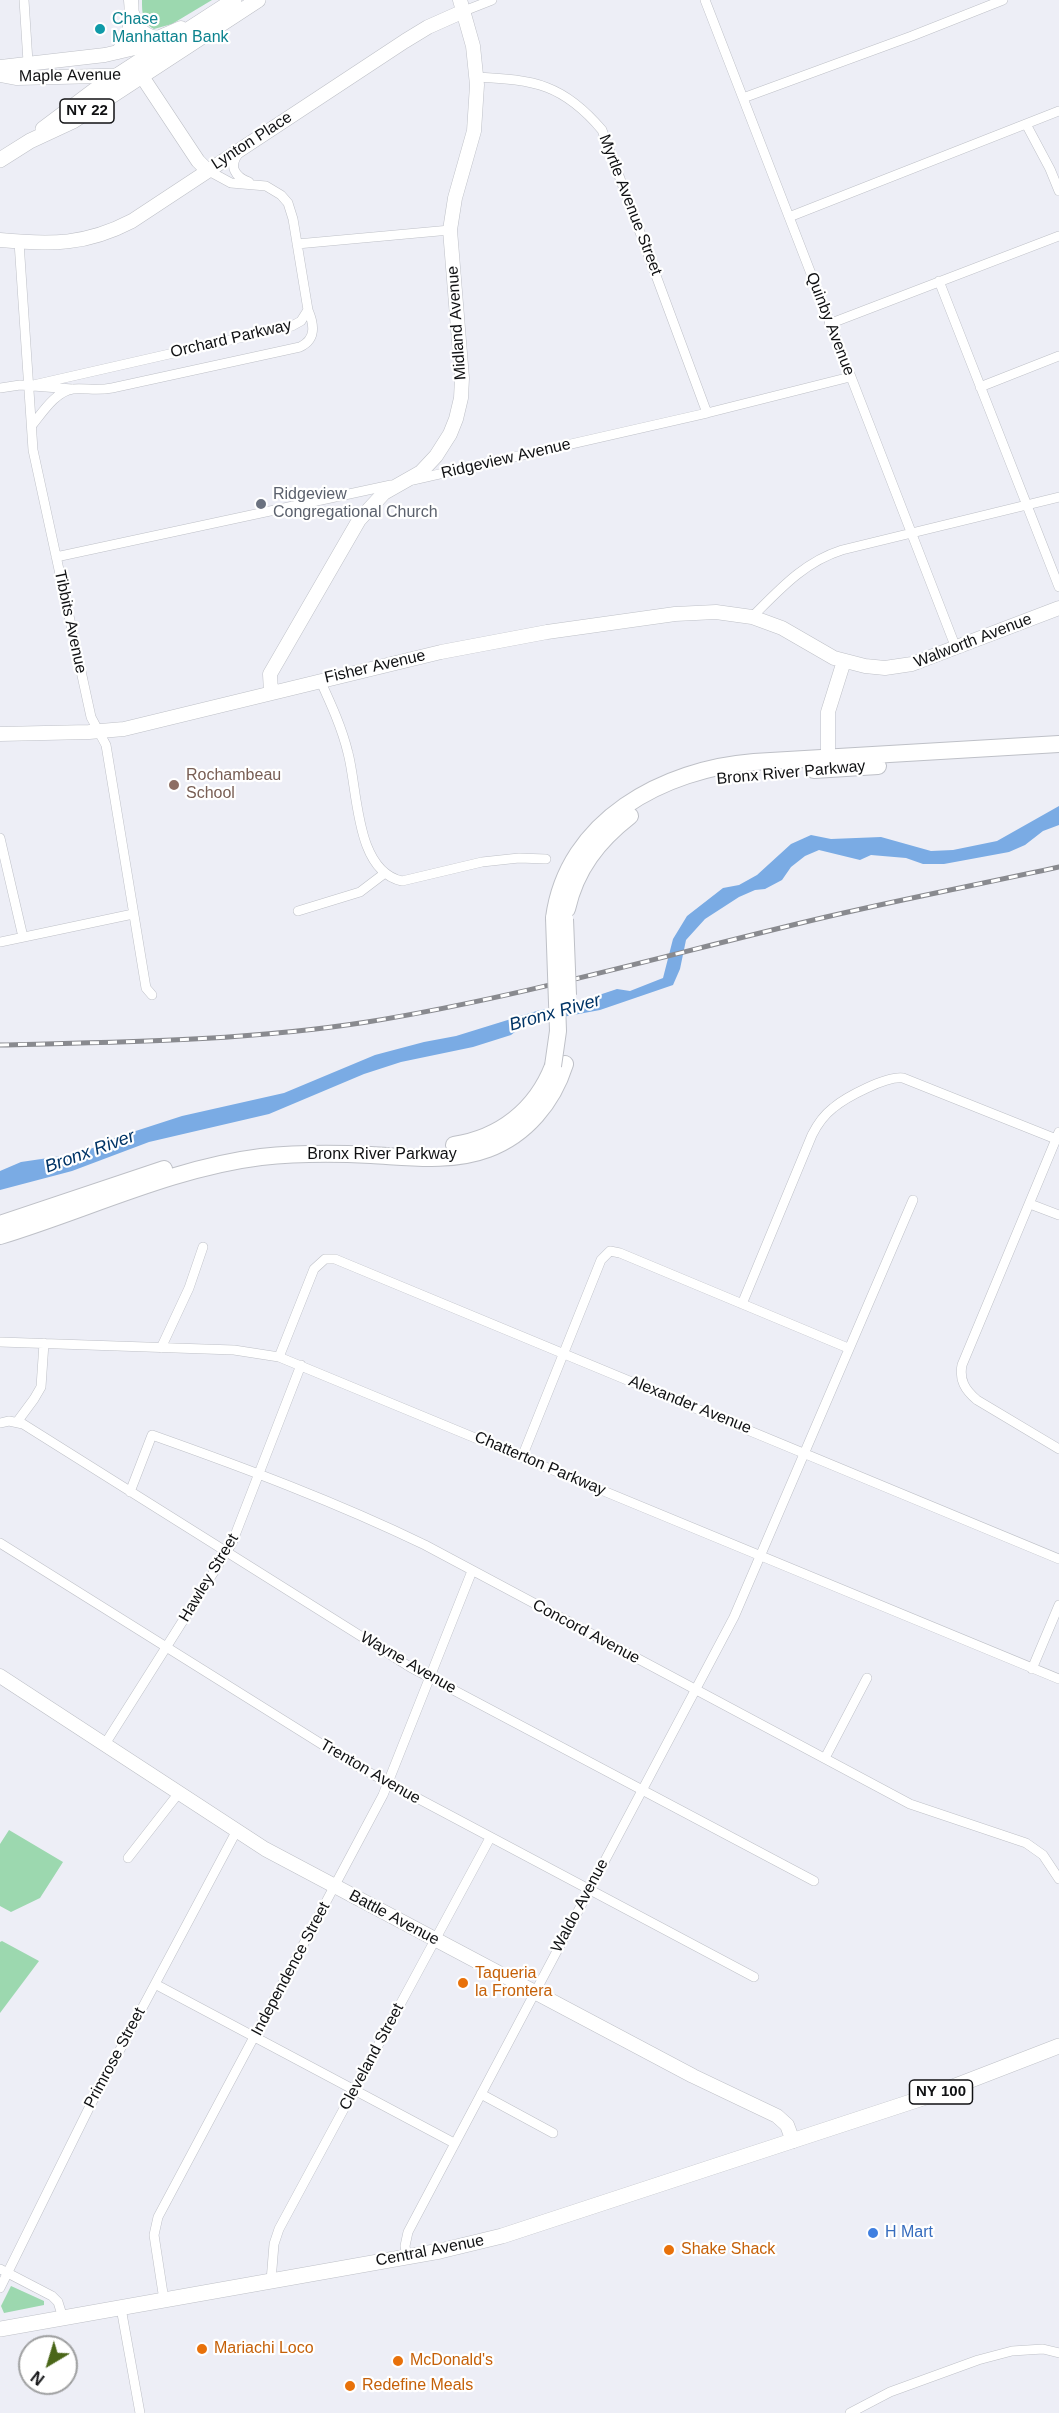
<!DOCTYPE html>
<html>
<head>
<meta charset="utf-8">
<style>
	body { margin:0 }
	#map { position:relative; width:1059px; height:2413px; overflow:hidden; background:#edeef6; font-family:Arial,sans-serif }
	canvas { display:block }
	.north { position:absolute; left:18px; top:2335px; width:60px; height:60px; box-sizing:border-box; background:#fff; border:2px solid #9fa0a1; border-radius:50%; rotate:218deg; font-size:16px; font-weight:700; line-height:24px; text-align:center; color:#101113 }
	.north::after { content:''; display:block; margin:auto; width:21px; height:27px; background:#4a6618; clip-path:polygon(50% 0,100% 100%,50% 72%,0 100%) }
</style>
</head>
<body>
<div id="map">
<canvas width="1059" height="2413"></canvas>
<div class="north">N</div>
</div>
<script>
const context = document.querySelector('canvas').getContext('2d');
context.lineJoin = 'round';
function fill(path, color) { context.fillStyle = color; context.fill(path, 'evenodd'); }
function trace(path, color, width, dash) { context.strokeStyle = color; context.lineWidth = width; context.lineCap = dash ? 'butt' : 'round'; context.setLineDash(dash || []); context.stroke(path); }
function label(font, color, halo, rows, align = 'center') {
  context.font = font + ' Arial,sans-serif'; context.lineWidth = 4.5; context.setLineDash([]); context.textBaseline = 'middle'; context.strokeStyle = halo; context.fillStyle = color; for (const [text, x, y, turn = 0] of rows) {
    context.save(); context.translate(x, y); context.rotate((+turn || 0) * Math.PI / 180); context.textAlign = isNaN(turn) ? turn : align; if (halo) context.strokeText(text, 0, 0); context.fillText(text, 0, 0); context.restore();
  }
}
fill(new Path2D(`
	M142,0H212L172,24L154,29C142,23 142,12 142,0Z
	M9,1830L63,1862L40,1898L11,1912L0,1906V1844Z
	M2,1941L39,1961L0,2013V1942Z
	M11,2286L44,2301V2305L4,2313L1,2306Z`), '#9cd8af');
fill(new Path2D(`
	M1059,806V825L1043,831L1025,845L1009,852L944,864H923L906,858L871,855L860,860L819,850L805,856L791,867L782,880L765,889L755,890L739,897L705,919L686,940L680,969L673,985L600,1010L525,1024L511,1035L473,1047L401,1062L364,1074L269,1114L149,1142L72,1171L0,1190V1171L21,1162L82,1153L114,1138L182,1116L284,1093L375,1055L424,1042L456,1036L540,1010L581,1005L592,1001L599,995L617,989L630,991L663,978L673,939L687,916L723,888L739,885L757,875L791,844L811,835L831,839L881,837L931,851L953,850L997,841Z`), '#7aabe4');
const street = new Path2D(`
	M24,0L28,62
	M705,0L956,648
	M464,11L492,0
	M477,77C535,80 563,84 602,130L707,413
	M743,98L912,36L1003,0
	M1026,124L1050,169L1059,191
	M239,153C228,166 235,177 249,182
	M789,217L1059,111
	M19,242L33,450L91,717L106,745L146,988L152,995
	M297,244L450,230
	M939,281L1059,587
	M829,324L1059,236
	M29,386L292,326L301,321L308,310
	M980,387L1059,356
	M0,388L20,385L72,389
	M33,424C42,413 56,391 73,389C87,388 97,391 112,388L300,347C317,339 314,324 308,310L293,219L288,203L281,195L266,186L231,183L207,170
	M413,480L707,413L850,377
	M56,557L391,485
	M752,617C780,589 804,562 842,550L1059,497
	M320,680C331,704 342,728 348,753C358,790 355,871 402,881L482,862L519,858L546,859
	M0,838L23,937
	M298,911L360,892L385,873
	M0,942L133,914
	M1059,1132L962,1365C959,1380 965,1390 977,1400L1059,1449
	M1030,1204L1059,1215
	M742,1304L812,1135C817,1125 824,1115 833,1108C846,1097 886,1076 903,1078L1056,1139
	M0,1342L234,1350L279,1357L1059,1679
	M161,1348L189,1288L203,1247
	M279,1357L314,1269L325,1259H335L1059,1559
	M17,1422L34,1399L41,1387L44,1343
	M0,1423L9,1421L23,1424L410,1667L814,1881
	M522,1457L601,1260L610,1251L620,1253L848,1348
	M130,1492L152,1435C245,1468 336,1502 425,1545L910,1804L1026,1843L1043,1855L1059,1879
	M0,1543L355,1765L754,1977
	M1032,1669L1059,1605
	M105,1744L232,1543L301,1365
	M825,1758L867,1678
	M128,1858L178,1794
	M155,1984L454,2143
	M481,2094L553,2133
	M407,2257L405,2246L408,2232L734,1617L913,1200
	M0,2269L52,2296L58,2302L63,2318
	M271,2281L274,2244L279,2229L490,1838
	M0,2288L90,2106L236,1832
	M164,2300L154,2235L158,2217L383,1795L472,1571
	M121,2308L140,2413
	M850,2413L890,2392L978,2360L1012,2351L1043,2349L1059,2353`);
const secondary = new Path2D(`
	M132,13C137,28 144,38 161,38
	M118,52C130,36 133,20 131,0
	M0,67L105,55L135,48L181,28
	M0,75L17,78L141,75L198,161L207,170
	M0,240C51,245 86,245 132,221L405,41L428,27L464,11
	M271,692L270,674L359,520L384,493L421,472L436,456L450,434L456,419L461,398L462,378L450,230L455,198L474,131L477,85L473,46L460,0
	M0,734L89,732L124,729L441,652L547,632L675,614L716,612L752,617L782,628L834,658L865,666L885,668L912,664L1059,608
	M828,758V712L844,661
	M0,1676L265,1849L693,2076L777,2116L787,2125L793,2141`);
const primary = new Path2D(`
	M43,129L95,90L234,0
	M0,160L30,141L73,121L258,0
	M0,2329L440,2251L502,2236L932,2095L1059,2046`);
const highway = new Path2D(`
	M814,770L878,766
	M567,909C576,869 598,841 630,816
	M554,918C567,820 664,769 754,762L1059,744
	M454,1145C500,1138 536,1110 553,1066
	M0,1224L164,1169
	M0,1236C86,1210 172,1168 261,1157C298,1153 334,1153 371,1155C409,1157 451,1163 488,1149C526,1135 553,1102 565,1064`);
trace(street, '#bec0c7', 10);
trace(secondary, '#bec0c7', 15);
trace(primary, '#bec0c7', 16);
trace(highway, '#bec0c7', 18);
trace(street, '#fff', 9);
trace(secondary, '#fff', 14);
trace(primary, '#fff', 15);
trace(highway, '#fff', 16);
const rail = new Path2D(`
	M0,1045C123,1042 246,1041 367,1022C522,997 673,953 826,917C903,899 981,884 1059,867`);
trace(rail, '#898a8f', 5);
trace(rail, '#fff', 3, [9]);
const highwayBridge = new Path2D(`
	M565,919L568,995
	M553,1066L558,1031L554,918`);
trace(highwayBridge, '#bec0c7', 18, []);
trace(highwayBridge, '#fff', 16);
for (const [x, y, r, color] of [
	[100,29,6,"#0f9aa8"],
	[261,504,6,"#6b7280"],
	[174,785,6,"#8d6e63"],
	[463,1983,6,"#e8710a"],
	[873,2233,6,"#3f7fe0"],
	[669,2250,6,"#e8710a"],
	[202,2349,6,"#e8710a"],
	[398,2361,6,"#e8710a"],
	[350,2386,6,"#e8710a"]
]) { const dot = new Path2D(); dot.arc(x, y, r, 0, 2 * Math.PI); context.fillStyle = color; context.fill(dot); trace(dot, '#fff', 2); }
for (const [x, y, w] of [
	[87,111,54],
	[941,2092,63]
]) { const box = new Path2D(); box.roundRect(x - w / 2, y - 12, w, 24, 4.5); context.fillStyle = '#fff'; context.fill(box); trace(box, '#101113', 1.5); }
label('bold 15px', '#101113', null, [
	["NY 22",87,111],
	["NY 100",941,2092]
]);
label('16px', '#0d838f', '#fff', [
	["Chase",112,20],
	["Manhattan Bank",112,38]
], 'left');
label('16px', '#101113', '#fff', [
	["Maple Avenue",70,76,-1],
	["Lynton Place",252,141,-33],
	["Myrtle Avenue Street",630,205,69],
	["Midland Avenue",457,323,-94],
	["Quinby Avenue",830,324,69],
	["Orchard Parkway",231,339,-13],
	["Ridgeview Avenue",506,459,-13],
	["Tibbits Avenue",70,622,78],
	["Walworth Avenue",973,641,-21],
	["Fisher Avenue",375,667,-13],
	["Bronx River Parkway",791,773,-5],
	["Bronx River Parkway",382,1155],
	["Alexander Avenue",690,1405,22],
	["Chatterton Parkway",540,1464,23],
	["Hawley Street",209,1578,-59],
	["Concord Avenue",586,1632,28],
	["Wayne Avenue",408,1663,30],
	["Trenton Avenue",370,1772,30],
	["Waldo Avenue",580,1906,-62],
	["Battle Avenue",394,1918,28],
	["Independence Street",291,1969,-62],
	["Cleveland Street",372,2057,-62],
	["Primrose Street",115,2058,-62],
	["Central Avenue",430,2251,-11]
]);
label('16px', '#5b616d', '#fff', [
	["Ridgeview",273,495],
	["Congregational Church",273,513]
], 'left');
label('16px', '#785e54', '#fff', [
	["Rochambeau",186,776],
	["School",186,794]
], 'left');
label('16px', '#c56008', '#fff', [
	["Taqueria",475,1974],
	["la Frontera",475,1992],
	["Shake Shack",681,2250],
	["Mariachi Loco",214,2349],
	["McDonald's",410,2361],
	["Redefine Meals",362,2386]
], 'left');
label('16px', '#366cbe', '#fff', [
	["H Mart",885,2233]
], 'left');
label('italic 18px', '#003466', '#fff', [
	["Bronx River",555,1013,-16],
	["Bronx River",90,1152,-20]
]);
</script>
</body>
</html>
